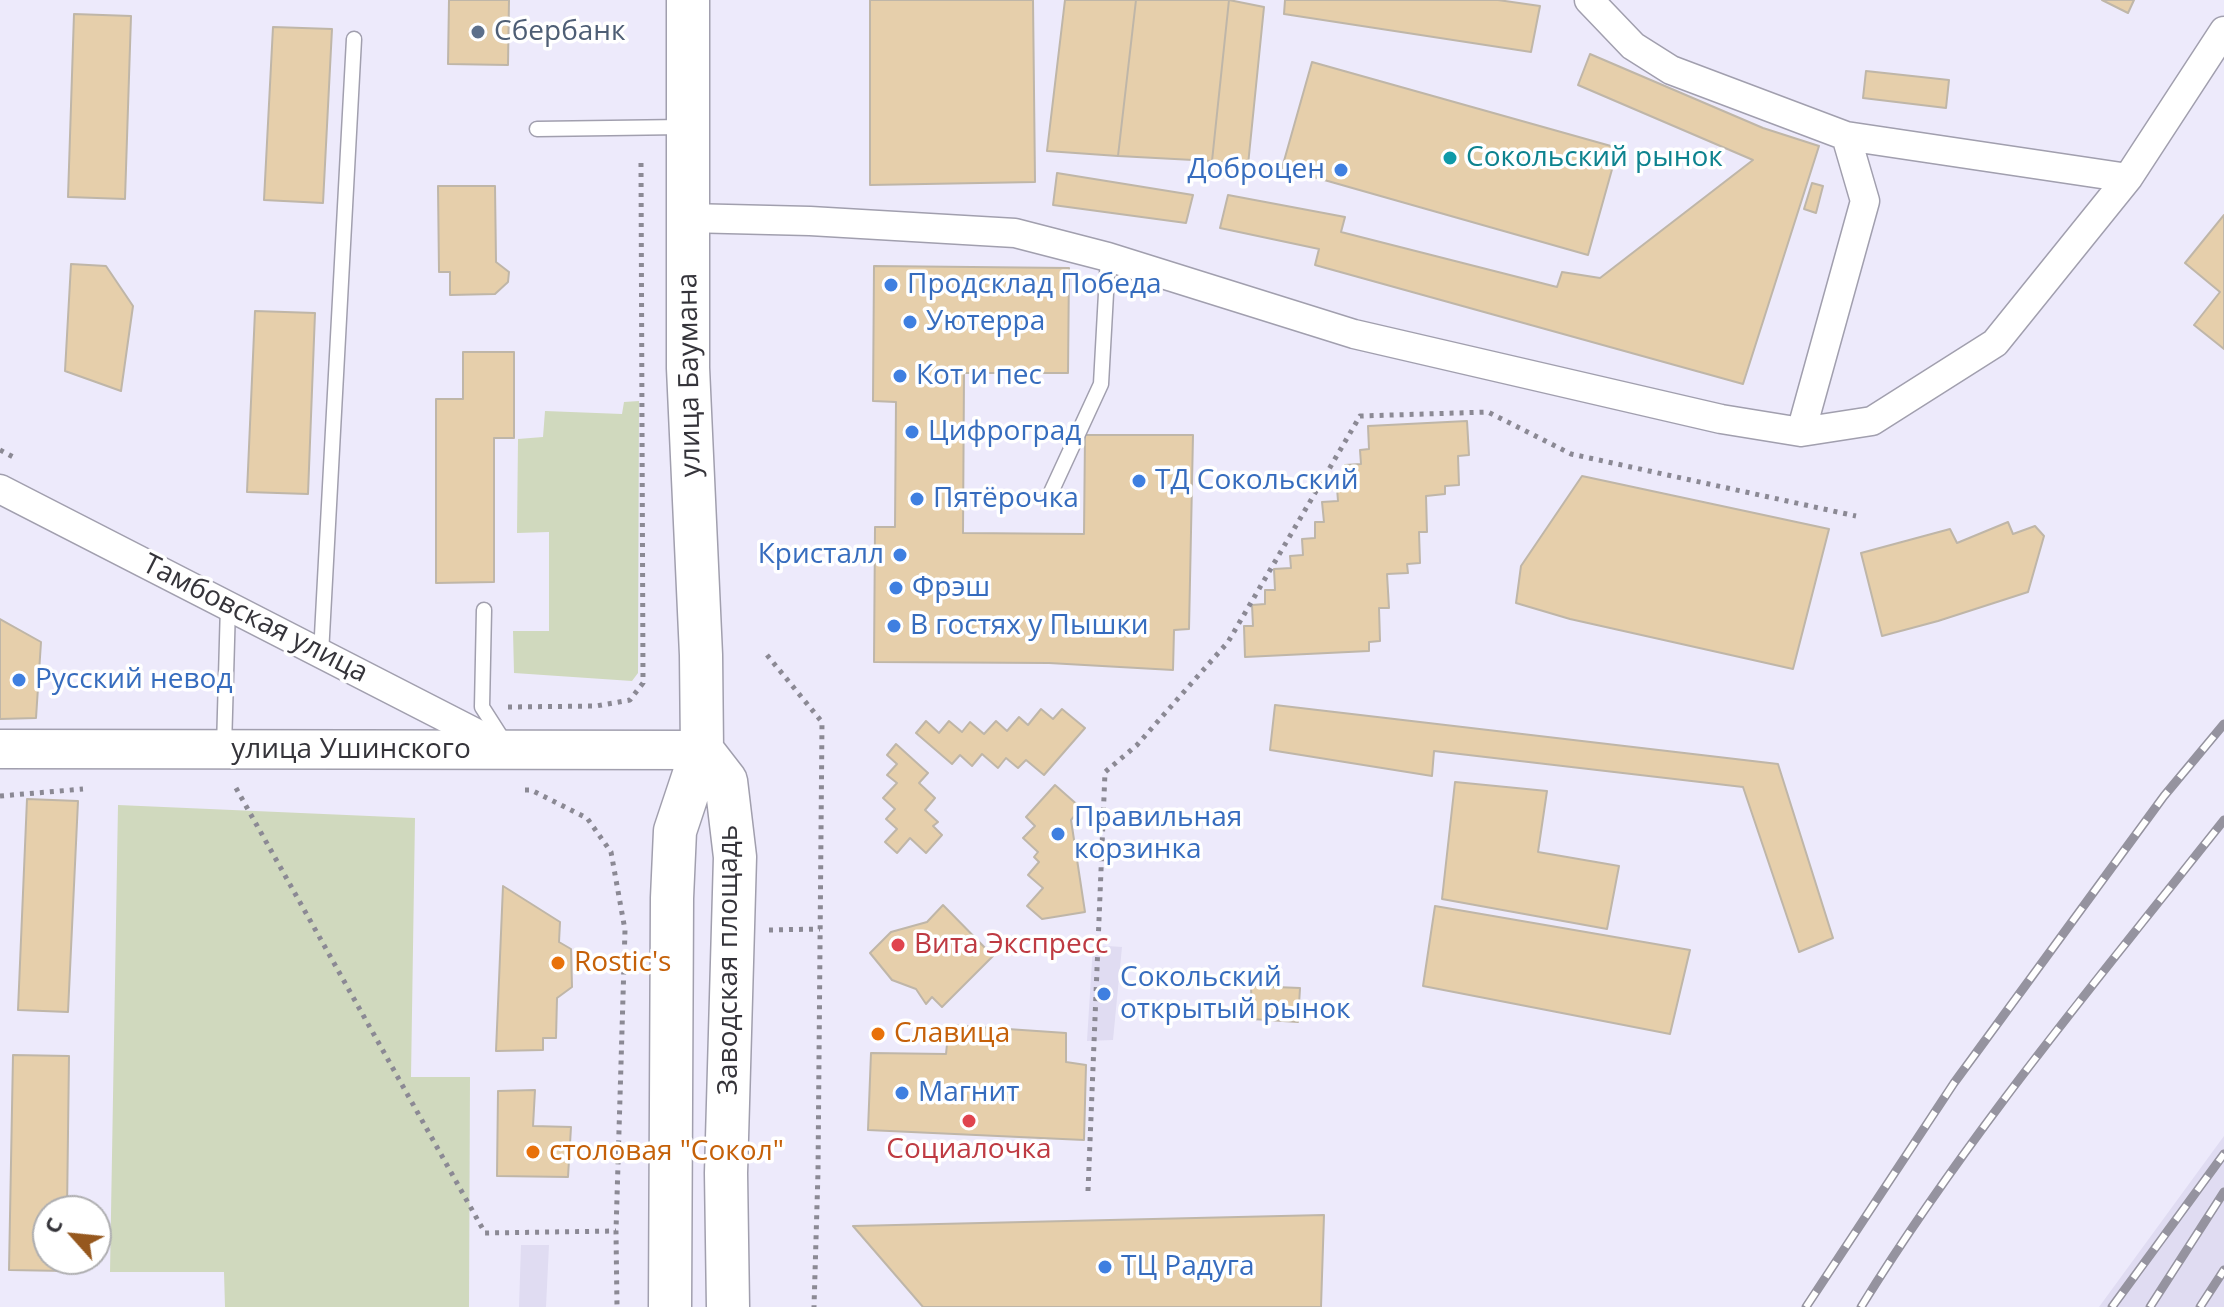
<!DOCTYPE html>
<html>
<head>
<meta charset="utf-8">
<style>
	body { margin:0 }
	#map { position:relative; width:2224px; height:1307px; overflow:hidden; background:#edeafb; font-family:"Open Sans",sans-serif }
	canvas { display:block }
	.north { position:absolute; left:32px; top:1195px; width:80px; height:80px; box-sizing:border-box; background:#fff; border:2px solid #aeaeb0; border-radius:50%; rotate:297deg; font-size:22px; font-weight:700; line-height:32px; text-align:center; color:#35343a }
	.north::after { content:''; display:block; margin:auto; width:28px; height:36px; background:#96581e; clip-path:polygon(50% 0,100% 100%,50% 72%,0 100%) }
</style>
</head>
<body>
<div id="map">
<canvas width="2224" height="1307"></canvas>
<div class="north">С</div>
</div>
<script>
const context = document.querySelector('canvas').getContext('2d');
context.lineJoin = 'round';
function fill(path, color) { context.fillStyle = color; context.fill(path, 'evenodd'); }
function trace(path, color, width, dash) { context.strokeStyle = color; context.lineWidth = width; context.lineCap = dash ? 'butt' : 'round'; context.setLineDash(dash || []); context.stroke(path); }
function label(font, color, halo, rows, align = 'center') {
  context.font = font + ' "Open Sans",sans-serif'; context.lineWidth = 7; context.setLineDash([]); context.textBaseline = 'middle'; context.strokeStyle = halo; context.fillStyle = color; for (const [text, x, y, turn = 0] of rows) {
    context.save(); context.translate(x, y); context.rotate((+turn || 0) * Math.PI / 180); context.textAlign = isNaN(turn) ? turn : align; if (halo) context.strokeText(text, 0, 0); context.fillText(text, 0, 0); context.restore();
  }
}
fill(new Path2D(`
	M1093,945L1122,947L1113,1040L1087,1041Z
	M2224,1136V1307H2099Z
	M521,1245H549L546,1307H519Z`), '#e0dcf2');
fill(new Path2D(`
	M639,401L638,673L632,681L514,673L513,631H549V532L517,533L518,439L543,437L545,411L622,414L624,402Z
	M118,805L415,818L411,1077H470L469,1307H225L224,1272H110Z`), '#d0d9be');
const building = new Path2D(`
	M449,0H509L508,65L448,64Z
	M870,0H1033L1035,182L870,185Z
	M1065,0H1136L1118,156L1047,151Z
	M1136,0H1229L1212,161L1118,156Z
	M1229,0L1264,7L1248,165L1212,161Z
	M1285,0H1498L1540,6L1531,52L1284,14Z
	M2102,0H2134L2128,13Z
	M74,14L131,16L125,199L68,197Z
	M273,27L332,29L323,203L264,200Z
	M1590,54L1763,128L1819,146L1743,384L1315,265L1319,249L1220,228L1228,195L1345,217L1341,232L1557,287L1562,272L1600,278L1753,160L1578,85Z
	M1312,62L1618,148L1588,255L1282,168Z
	M1866,71L1949,80L1946,108L1863,98Z
	M1057,173L1193,195L1186,223L1053,205Z
	M1812,183L1823,186L1816,213L1804,209Z
	M438,186H495L496,262L509,272L508,282L495,294L450,295V272H439Z
	M2224,215V349L2194,325L2220,292L2185,263Z
	M71,264L106,266L133,306L121,391L65,371Z
	M874,266L1069,268L1068,373H964L963,533L1084,534L1085,435H1193L1189,629L1174,630L1173,670L1049,663L874,662L875,527H895L896,402L873,401Z
	M255,311L315,313L308,494L247,492Z
	M463,352H514V438H494V582L436,583V399H463Z
	M1467,421L1469,455L1458,456L1459,485L1445,486V494L1426,496L1427,532H1419L1420,563L1407,564L1408,573L1387,574L1389,608H1379L1380,641L1369,642V651L1245,657L1244,626H1253L1252,605L1265,604V590H1275L1274,569L1291,568L1290,556L1303,555L1302,539L1315,538V522H1324L1322,502L1338,501L1337,488L1346,487L1345,465L1361,464L1360,450L1369,449L1368,426Z
	M1582,476L1829,529L1793,669L1570,619L1516,603L1521,566Z
	M2008,522L2013,534L2035,526L2044,536L2028,592L1938,621L1882,636L1861,553L1950,529L1957,543Z
	M0,619L41,642L36,718L0,719Z
	M1275,705L1778,764L1833,938L1799,952L1743,787L1434,751L1432,776L1270,750Z
	M1041,709L1053,719L1062,709L1085,728L1044,775L1026,760L1018,768L1006,758L998,768L982,754L972,766L960,755L952,764L916,733L926,721L939,733L949,721L962,732L970,722L984,734L996,721L1007,731L1019,717L1028,725Z
	M896,744L928,773L919,783L935,798L925,810L938,822L933,826L942,835L926,853L910,838L897,853L885,842L897,829L886,819L895,809L883,798L897,783L887,775L897,764L887,755Z
	M1455,782L1547,791L1538,852L1619,866L1607,929L1442,899Z
	M1055,785L1081,808L1071,820L1085,912L1042,919L1027,906L1043,888L1028,875L1039,862L1034,857L1038,852L1023,838L1035,826L1026,817Z
	M27,799L78,801L68,1012L18,1010Z
	M503,886L560,922L559,942L571,949L572,987L557,998L556,1038H543V1050L496,1051Z
	M943,905L993,956L942,1007L932,997L926,1004L916,989L892,980L870,953L891,932L927,922Z
	M1435,906L1690,950L1670,1034L1423,986Z
	M1251,986L1300,988L1298,1022L1252,1019Z
	M949,1025L1066,1033V1062L1086,1065L1084,1140L868,1130L871,1053L946,1054Z
	M13,1055L69,1056L67,1211H48V1259H66V1271L9,1270Z
	M535,1090L533,1126L571,1127L568,1177L497,1176L498,1091Z
	M1324,1215L1321,1307H923L853,1226Z`);
fill(building, '#e6cfab');
trace(building, '#bfb6a8', 2);
const lane = new Path2D(`
	M537,129L683,127
	M1047,501L1101,384L1108,257
	M484,610L482,707L505,743
	M321,654L354,39
	M224,748L228,605`);
const street = new Path2D(`
	M1589,0L1633,46L1671,70L1846,136L2128,178L2224,31
	M687,218L810,221L1015,233L1108,257L1354,334L1721,419L1801,432L1865,201L1846,136
	M1801,432L1872,421L1995,343L2128,178
	M0,489L505,748`);
const secondary = new Path2D(`
	M0,749L702,750`);
const primary = new Path2D(`
	M702,750L726,781L735,857L726,1173L728,1307
	M670,1307L672,898L675,831L702,750L701,655L688,368V0`);
trace(lane, '#a19fae', 17);
trace(street, '#a19fae', 31);
trace(secondary, '#a19fae', 41);
trace(primary, '#a19fae', 45);
trace(new Path2D(`
	M0,450L17,459
	M767,655L822,722L818,1172L814,1307
	M508,707L596,706L630,700L643,683L641,162
	M236,788L485,1233L616,1231
	M525,790H531L587,818L611,852L625,930L616,1231L617,1307
	M0,796L83,789
	M769,930L820,929
	M1088,1191L1105,772L1137,745L1228,642L1360,416L1488,412L1571,454L1856,516`), '#8b8994', 5, [4, 6]);
trace(lane, '#fff', 14);
trace(street, '#fff', 28);
trace(secondary, '#fff', 38);
trace(primary, '#fff', 42);
const rail = new Path2D(`
	M1806,1307L1954,1083L2164,796L2224,724
	M1861,1307C1968,1134 2098,979 2224,820
	M2112,1307L2224,1154
	M2150,1307L2224,1192
	M2200,1307L2224,1270`);
trace(rail, '#95939f', 9);
trace(rail, '#fff', 6, [18]);
for (const [x, y, r, color] of [
	[478,32,8,"#5c6f8a"],
	[1450,158,8,"#0f9aa8"],
	[1341,170,8,"#3f7fe0"],
	[891,285,8,"#3f7fe0"],
	[910,322,8,"#3f7fe0"],
	[900,376,8,"#3f7fe0"],
	[912,432,8,"#3f7fe0"],
	[1139,481,8,"#3f7fe0"],
	[917,499,8,"#3f7fe0"],
	[900,555,8,"#3f7fe0"],
	[896,588,8,"#3f7fe0"],
	[894,626,8,"#3f7fe0"],
	[19,680,8,"#3f7fe0"],
	[1058,834,8,"#3f7fe0"],
	[898,945,8,"#e0444e"],
	[558,963,8,"#e8710a"],
	[1104,994,8,"#3f7fe0"],
	[878,1034,8,"#e8710a"],
	[902,1093,8,"#3f7fe0"],
	[969,1121,8,"#e0444e"],
	[533,1152,8,"#e8710a"],
	[1105,1267,8,"#3f7fe0"]
]) { const dot = new Path2D(); dot.arc(x, y, r, 0, 2 * Math.PI); context.fillStyle = color; context.fill(dot); trace(dot, '#fff', 3); }
label('28px', '#4e5e75', '#fff', [
	["Сбербанк",494,32]
], 'left');
label('28px', '#0d838f', '#fff', [
	["Сокольский рынок",1466,158]
], 'left');
label('28px', '#366cbe', '#fff', [
	["Доброцен",1325,170,"right"],
	["Продсклад Победа",907,285],
	["Уютерра",926,322],
	["Кот и пес",916,376],
	["Цифроград",928,432],
	["ТД Сокольский",1155,481],
	["Пятёрочка",933,499],
	["Кристалл",884,555,"right"],
	["Фрэш",912,588],
	["В гостях у Пышки",910,626],
	["Русский невод",35,680],
	["Правильная",1074,818],
	["корзинка",1074,850],
	["Сокольский",1120,978],
	["открытый рынок",1120,1010],
	["Магнит",918,1093],
	["ТЦ Радуга",1121,1267]
], 'left');
label('28px', '#35343a', '#fff', [
	["улица Баумана",690,375,-91],
	["Тамбовская улица",255,619,27],
	["улица Ушинского",351,750],
	["Заводская площадь",729,960,-90]
]);
label('28px', '#be3a42', '#fff', [
	["Вита Экспресс",914,945],
	["Социалочка",969,1150,"center"]
], 'left');
label('28px', '#c56008', '#fff', [
	["Rostic's",574,963],
	["Славица",894,1034],
	["столовая \"Сокол\"",549,1152]
], 'left');
</script>
</body>
</html>
